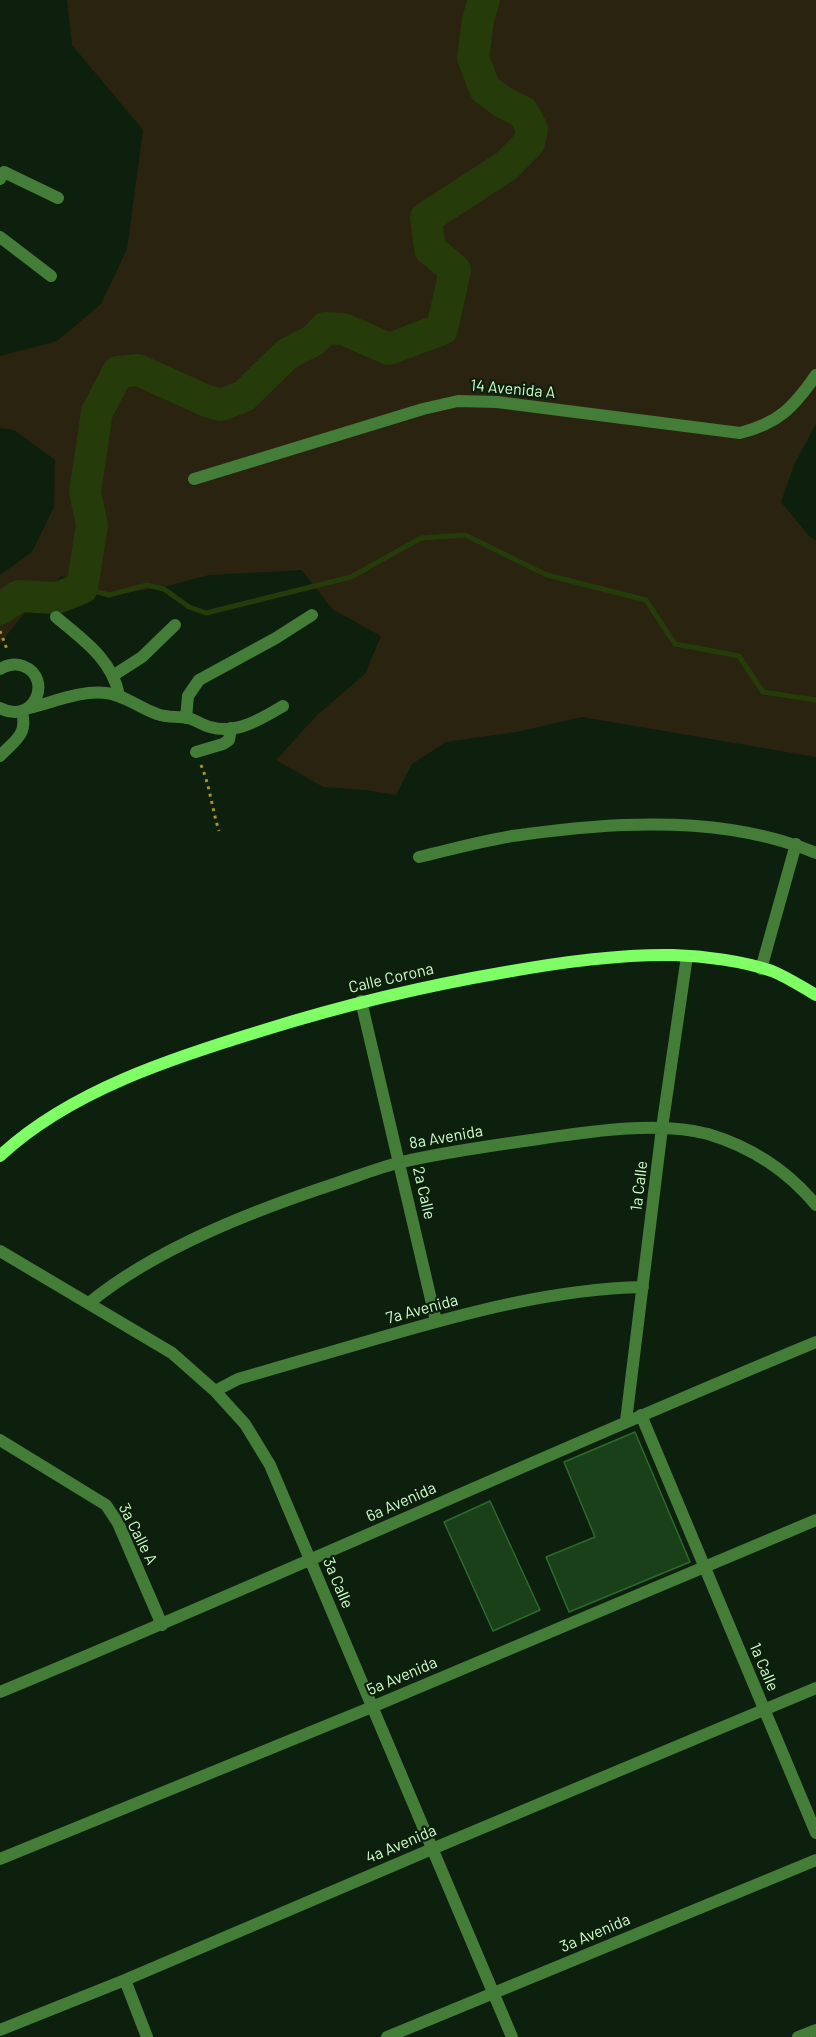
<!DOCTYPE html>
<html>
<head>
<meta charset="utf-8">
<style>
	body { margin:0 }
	canvas { display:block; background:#0d1f0d }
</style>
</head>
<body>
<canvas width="816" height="2037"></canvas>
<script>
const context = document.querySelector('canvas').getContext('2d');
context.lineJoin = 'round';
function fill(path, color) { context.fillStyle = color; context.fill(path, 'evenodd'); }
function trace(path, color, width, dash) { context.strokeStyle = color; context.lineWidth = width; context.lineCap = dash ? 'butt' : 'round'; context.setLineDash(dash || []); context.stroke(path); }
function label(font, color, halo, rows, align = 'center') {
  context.font = font + ' Barlow,sans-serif'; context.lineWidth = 4.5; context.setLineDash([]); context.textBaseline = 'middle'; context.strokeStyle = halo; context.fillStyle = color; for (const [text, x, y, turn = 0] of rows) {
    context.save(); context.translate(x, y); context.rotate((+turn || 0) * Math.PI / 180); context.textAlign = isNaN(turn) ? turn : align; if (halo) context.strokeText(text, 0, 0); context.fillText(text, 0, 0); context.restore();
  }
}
fill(new Path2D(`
	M67,0H816V424L795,463L781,502L810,537L816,540V757L582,717L516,732L446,742L412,764L396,795L366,790L323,787L276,760L318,714L365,674L381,636L332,609L302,570L209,575L163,587L112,595L61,576L26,611L0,644V575L32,552L54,507L55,460L14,430L0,428V356L57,341L101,304L127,249L143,130L72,45Z`), '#292310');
trace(new Path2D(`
	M82,588L109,595L147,585L164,589L189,607L206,613L351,577L421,538L465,535L547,575L646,600L675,644L739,656L763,692L816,700`), '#253b0a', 5);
trace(new Path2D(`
	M0,609L19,596L57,598L82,588L92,525L85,492L97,412L118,372L138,370L207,401L221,405L244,396L287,354L314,340L325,328L343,329L389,349L442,329L455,270L430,249L426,218L506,166L529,143L532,129L523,112L504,103L485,89L473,58L478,20L484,0`), '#253b0a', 32);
const building = new Path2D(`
	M635,1432L690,1562L569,1612L546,1557L595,1537L564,1462Z
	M490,1501L540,1610L493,1631L444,1522Z`);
fill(building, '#194019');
trace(building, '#2b6b2b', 1.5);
trace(new Path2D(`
	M0,631L8,652
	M201,765C210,786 212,809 219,831`), '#af8e2f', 3, [3, 4.5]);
trace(new Path2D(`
	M0,179L4,172L58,198
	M0,237L51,276
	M194,479L423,409L458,401L497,402L740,433C779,423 794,407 816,375
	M56,617C82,639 112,659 119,695
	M0,669C7,665 15,663 23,666C54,678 34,726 0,708
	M114,675L142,657L175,625
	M29,708C54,702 81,690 106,693C125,695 139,708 157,714C167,718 178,716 188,718C196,720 202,725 210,727C236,735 261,719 283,706
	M186,718L188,696L199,680L276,638L312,615
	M196,752L223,744L229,740L231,728
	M0,756C14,741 28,735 22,712
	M419,857C454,849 491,838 527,834C620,821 728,816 816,853
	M761,969L796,844
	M361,1001L436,1321
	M0,1251L172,1353L215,1391L245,1424L270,1465L512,2037
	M89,1303C156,1248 255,1210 337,1183C358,1176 380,1167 402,1162C449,1151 498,1145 545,1138C593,1131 661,1121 708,1134C751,1147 788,1171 816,1205
	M215,1391L238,1379C285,1365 332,1352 379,1338C465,1313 553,1289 643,1287
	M641,1415L816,1833
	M626,1421L662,1128L687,956
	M0,1440L106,1505L118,1523L162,1625
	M0,1692C274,1579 542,1455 816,1342
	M0,1859L372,1707L816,1520
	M125,1980L147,2037
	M0,2030L125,1980L432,1849L816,1688
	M387,2037L816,1860
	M798,2037L816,2030`), '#437d38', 12);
trace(new Path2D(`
	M0,1156C69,1091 175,1057 264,1030C344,1005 424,986 506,972C561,962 617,954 673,955C704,956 743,961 772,971C787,977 802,987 816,995`), '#7efd64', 12);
label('16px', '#d0fecb', '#0d1f0d', [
	["14 Avenida A",513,389,5],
	["Calle Corona",391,978,-13],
	["8a Avenida",446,1137,-10],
	["1a Calle",639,1186,-83],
	["2a Calle",424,1193,77],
	["7a Avenida",422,1309,-15],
	["6a Avenida",401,1502,-24],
	["3a Calle A",138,1534,63],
	["3a Calle",338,1583,67],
	["1a Calle",764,1667,67],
	["5a Avenida",402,1676,-23],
	["4a Avenida",401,1844,-23],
	["3a Avenida",595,1933,-23]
]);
</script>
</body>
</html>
